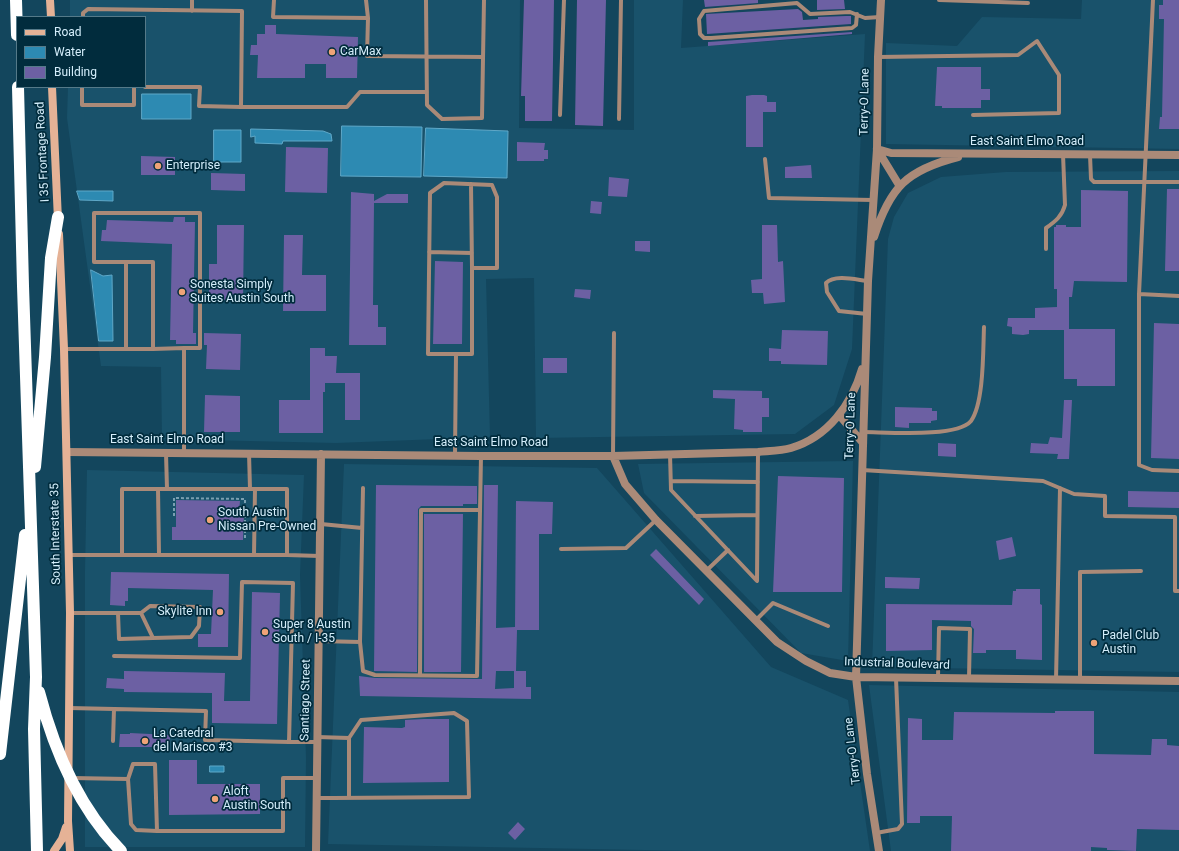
<!DOCTYPE html>
<html>
<head>
<meta charset="utf-8">
<style>
	body { margin:0 }
	#map { position:relative; width:1179px; height:851px; overflow:hidden; background:#13465d; font-family:Roboto,sans-serif }
	canvas { display:block }
	.legend { position:absolute; left:16px; top:16px; width:130px; height:72px; box-sizing:border-box; background:#012c3d; border:1px solid #557a89; margin:0; padding:5px 7px; list-style:none; font-size:12px; color:#d4eefb }
	.legend li { display:flex; align-items:center; gap:8px; height:20px }
	.legend b { width:20px; border:1px solid #557a89 }
</style>
</head>
<body>
<div id="map">
<canvas width="1179" height="851"></canvas>
<ul class="legend">
<li><b style="height:5px;background:#e5b296"></b>Road</li>
<li><b style="height:11px;background:#2d8ab2"></b>Water</li>
<li><b style="height:11px;background:#6c60a3"></b>Building</li>
</ul>
</div>
<script>
const context = document.querySelector('canvas').getContext('2d');
context.lineJoin = 'round';
function fill(path, color) { context.fillStyle = color; context.fill(path, 'evenodd'); }
function trace(path, color, width, dash) { context.strokeStyle = color; context.lineWidth = width; context.lineCap = dash ? 'butt' : 'round'; context.setLineDash(dash || []); context.stroke(path); }
function label(font, color, halo, rows, align = 'center') {
  context.font = font + ' Roboto,sans-serif'; context.lineWidth = 3.5; context.setLineDash([]); context.textBaseline = 'middle'; context.strokeStyle = halo; context.fillStyle = color; for (const [text, x, y, turn = 0] of rows) {
    context.save(); context.translate(x, y); context.rotate((+turn || 0) * Math.PI / 180); context.textAlign = isNaN(turn) ? turn : align; if (halo) context.strokeText(text, 0, 0); context.fillText(text, 0, 0); context.restore();
  }
}
fill(new Path2D(`
	M70,0H520L519,128L634,130V0H683L681,48L865,34L852,349L834,405L795,434L536,438L534,278L486,279L490,437L336,443L162,439L161,367L101,366L67,118L68,87H145V17H70Z
	M1082,0H1179V149L886,144V43L957,46L982,17L1081,19Z
	M1179,171V672L872,667L888,239L894,217L908,193L941,177L1006,172Z
	M853,461L848,661L801,653L644,493L638,464Z
	M344,464L597,468L771,667L848,700L870,851H697L328,844Z
	M87,470L304,475L300,575L306,758L305,847H85V571Z
	M869,685L1179,692V851H891Z`), '#19526b');
const water = new Path2D(`
	M142,94H191V119H142Z
	M342,126L422,127L421,177L341,176Z
	M426,128L508,131L507,178L424,176Z
	M251,129L323,131L331,134L332,141H283L282,144L255,143V136L251,137Z
	M214,130H241V162H214Z
	M77,191H113V201L80,200Z
	M91,270L103,276L112,275L113,341H99Z
	M210,766H224V772H210Z`);
fill(water, '#2d8ab2');
trace(water, '#5fa8c8', 1);
fill(new Path2D(`
	M524,0H554L552,121H525V96H521Z
	M577,0H606L603,126L575,125Z
	M704,0H758V3L705,7Z
	M817,0H844L845,9L817,10Z
	M1163,0H1179V129H1159L1160,117H1162L1164,19H1159V5H1163Z
	M798,9L802,12L803,20L818,19V17L846,16H851V24L707,34L706,14Z
	M265,25H276V34L358,37L357,78H326V64H305V78H257L258,55H250L251,45H257V34H265Z
	M852,32V34L708,46V42Z
	M937,67H981V89H990V100H981V108H942V106H935Z
	M752,95H764L767,96V102H776V112H763V147H746V96Z
	M517,142L545,143L544,150H548V159H544V161H517Z
	M286,147L328,148L327,193L285,192Z
	M141,156L175,157V175H141Z
	M811,165L812,178H785V167Z
	M211,173L245,174V191L211,190Z
	M609,177L629,179L627,197L608,196Z
	M1167,189H1179V271H1165Z
	M1081,190L1128,191L1127,282L1074,281L1072,297H1069V329H1115V386H1077V379H1064V330H1029V334L1023,335L1012,334V327L1007,326L1008,318H1035V308L1057,307V289H1054V227H1056V225H1066V227H1081Z
	M351,192L374,194V201L387,194H408V203H374L373,305H378V327H386V345H349Z
	M591,201L602,202L601,214L590,213Z
	M174,217H185V222H195L193,333H196V344H176V340H170L172,244L101,241L102,230H106L107,220L173,222Z
	M217,225H244L243,300H209V264H217Z
	M762,225H777L778,262L783,261L785,302L764,304L763,293H752L751,280L762,279Z
	M284,235H303L302,275H326V311H283Z
	M635,241H650V252L635,251Z
	M435,261L463,262L462,344H433Z
	M575,289L591,290L590,299L574,297Z
	M1154,323L1179,324V459L1151,458Z
	M782,330L828,331L827,365L781,364V361H769V348L781,349Z
	M204,333L241,334L240,370L206,369L207,345H204Z
	M310,348H325V356H337L336,373H360V420H345V383H325V392H323V433H279V400H310Z
	M543,358H567V373H543Z
	M713,390L762,391V398H769V417H762V432H743V430L734,429L735,399L713,398Z
	M205,395L240,396V432H204Z
	M1064,400H1072L1069,459H1057L1058,454L1030,453L1031,443L1048,444L1050,437L1062,438Z
	M895,407L932,408V411H937V420L931,421V423H909V428L895,427Z
	M938,443L956,444V457L938,456Z
	M778,476L844,478L842,592H773Z
	M376,485L477,486V504H463V506H421L418,509L417,672L374,671Z
	M484,485H498L496,628L515,627L516,501L553,502L552,534H539V630H517L516,671H526V687H531V699L360,696L359,676L375,678L482,679ZM496,671H514V688L495,689Z
	M1128,491L1179,492V508L1128,507Z
	M176,500L240,501L239,513H244L243,540H172V527H176Z
	M424,514H463L461,672H424Z
	M1012,537L1016,556L999,560L996,541Z
	M656,549L704,599L699,605L650,555Z
	M111,572L229,574L228,647H198V634H211L213,590L128,588V601H125V606L110,605Z
	M885,577L920,578L919,589L885,588Z
	M1016,589H1040V604L1042,605V660L1016,659V650H986V653H973L974,629L971,626V621L932,620V650L886,651V604L1012,605L1013,591H1016Z
	M252,592L280,593L277,724L212,723V693L124,692V689L106,688L107,678L124,679V671L225,673L224,701H250Z
	M1055,711H1094V754L1151,755L1152,739H1167V745L1179,746V830L1137,829L1136,851L1107,850V848L1091,847V851H951L952,816H920V823H907L908,718L922,719V740H953L954,712L1055,713Z
	M424,719H449V782L363,783L364,727L402,728L405,727V720Z
	M130,733L170,735V747H119L120,734H130Z
	M169,760H197V784H260V814L169,815Z
	M518,822L525,829L515,840L508,833Z`), '#6c60a3');
trace(new Path2D(`
	M174,516V498L245,499V539`), '#799fb1', 2, [3, 2]);
trace(new Path2D(`
	M192,0V11
	M274,0L273,17L368,18L367,56L483,57
	M366,0L368,18
	M426,0L427,105L442,119L482,118L484,0
	M939,0L1028,3
	M1153,0L1139,294L1179,296
	M857,14L856,25L852,28L711,38H704L700,34L699,19L704,11L797,3L810,14L850,12L865,18L880,17
	M83,17V13L88,9L242,11L241,107L199,106L200,87H145
	M878,57L1018,55L1037,41L1059,75V113L973,115
	M82,87V105H134V87
	M241,107H347L360,92H427
	M560,115L564,0
	M619,119L621,0
	M1090,155L1091,179L1094,182H1179
	M765,159L769,198L873,200
	M471,184L472,268
	M1046,249V228C1056,221 1062,216 1065,205L1063,154
	M429,252L472,253
	M126,262H94V213H200V348H184
	M1139,294V465L1152,470L1179,471
	M867,314L839,311L827,292L826,283C835,274 857,280 868,281
	M64,349H153V262H126V349
	M153,349L184,348V453
	M863,432C886,432 957,438 971,421C984,403 983,351 984,327
	M166,453L167,489
	M249,453L250,489
	M670,454L671,490L757,581L758,452
	M455,455L456,354H428L430,193L444,183L492,185L497,197V268H472V354H456
	M613,456L614,333
	M862,470L1043,481L1074,494L1105,496V516L1175,517V591H1179
	M671,481L758,482
	M158,489L159,554
	M695,516L757,515
	M321,524L362,528
	M561,549L626,548L656,520
	M69,555H287V489H122V554
	M254,555L255,489
	M287,555L320,556
	M706,571L728,550
	M70,613H141L150,606L200,607L199,626L191,637L153,638L141,613
	M118,613L119,639L153,638
	M755,621L773,603L828,626
	M319,641L360,642L363,671L375,675L477,676L481,456
	M360,642L363,488
	M420,675L421,510H480
	M938,678L939,628L970,629L969,678
	M1056,680L1060,488
	M1080,680V572L1141,571
	M69,708L206,711L205,740L289,742L293,583L242,582L240,658L114,656
	M317,737L349,738
	M113,741L114,709
	M289,742H317
	M72,778L128,779L131,824L136,830L157,831L155,764H133L128,779
	M317,798H333L469,797L467,721L454,713L361,720L349,738V798
	M157,831H283V778H317
	M876,833L898,829L902,824L896,678`), '#aa8a78', 4);
trace(new Path2D(`
	M877,149L891,153L1179,155
	M877,149L899,185
	M874,237C890,187 907,170 958,157
	M840,416L863,443
	M67,452L481,456H613L758,452C768,451 781,451 791,448C828,437 852,404 862,369
	M613,456L625,484L656,520L777,642L806,661L830,673L856,677L1179,681
	M316,851L321,454
	M879,851L867,774L856,677L868,281L877,149L878,57L881,0`), '#aa8a78', 8);
trace(new Path2D(`
	M50,0L51,17
	M52,87L58,220
	M59,234L64,349L70,613L68,821L70,851
	M54,851L62,839L66,827`), '#e5b296', 8);
trace(new Path2D(`
	M16,0L17,35
	M18,87L23,286L36,677L34,729L37,851
	M35,467L45,357L51,258L58,217
	M39,692C54,750 78,807 121,851
	M0,754L25,535`), '#fff', 12);
for (const [x, y, r, color] of [
	[332,52,4,"#efa377"],
	[158,166,4,"#efa377"],
	[182,292,4,"#efa377"],
	[210,520,4,"#efa377"],
	[220,612,4,"#efa377"],
	[265,632,4,"#efa377"],
	[1094,643,4,"#efa377"],
	[145,741,4,"#efa377"],
	[215,799,4,"#efa377"]
]) { const dot = new Path2D(); dot.arc(x, y, r, 0, 2 * Math.PI); context.fillStyle = color; context.fill(dot); trace(dot, '#012c3d', 1.5); }
label('12px', '#d4eefb', '#012c3d', [
	["CarMax",340,52],
	["Enterprise",166,166],
	["Sonesta Simply",190,285],
	["Suites Austin South",190,299],
	["South Austin",218,513],
	["Nissan Pre-Owned",218,527],
	["Skylite Inn",212,612,"right"],
	["Super 8 Austin",273,625],
	["South / I-35",273,639],
	["Padel Club",1102,636],
	["Austin",1102,650],
	["La Catedral",153,734],
	["del Marisco #3",153,748],
	["Aloft",223,792],
	["Austin South",223,806]
], 'left');
label('12px', '#d4eefb', '#012c3d', [
	["Terry-O Lane",865,102,-89],
	["East Saint Elmo Road",1027,142],
	["I 35 Frontage Road",43,152,-93],
	["Terry-O Lane",851,426,-88],
	["East Saint Elmo Road",167,440],
	["East Saint Elmo Road",491,443],
	["South Interstate 35",56,534,-91],
	["Industrial Boulevard",897,664,2],
	["Santiago Street",306,700,-89],
	["Terry-O Lane",853,751,-97]
]);
</script>
</body>
</html>
